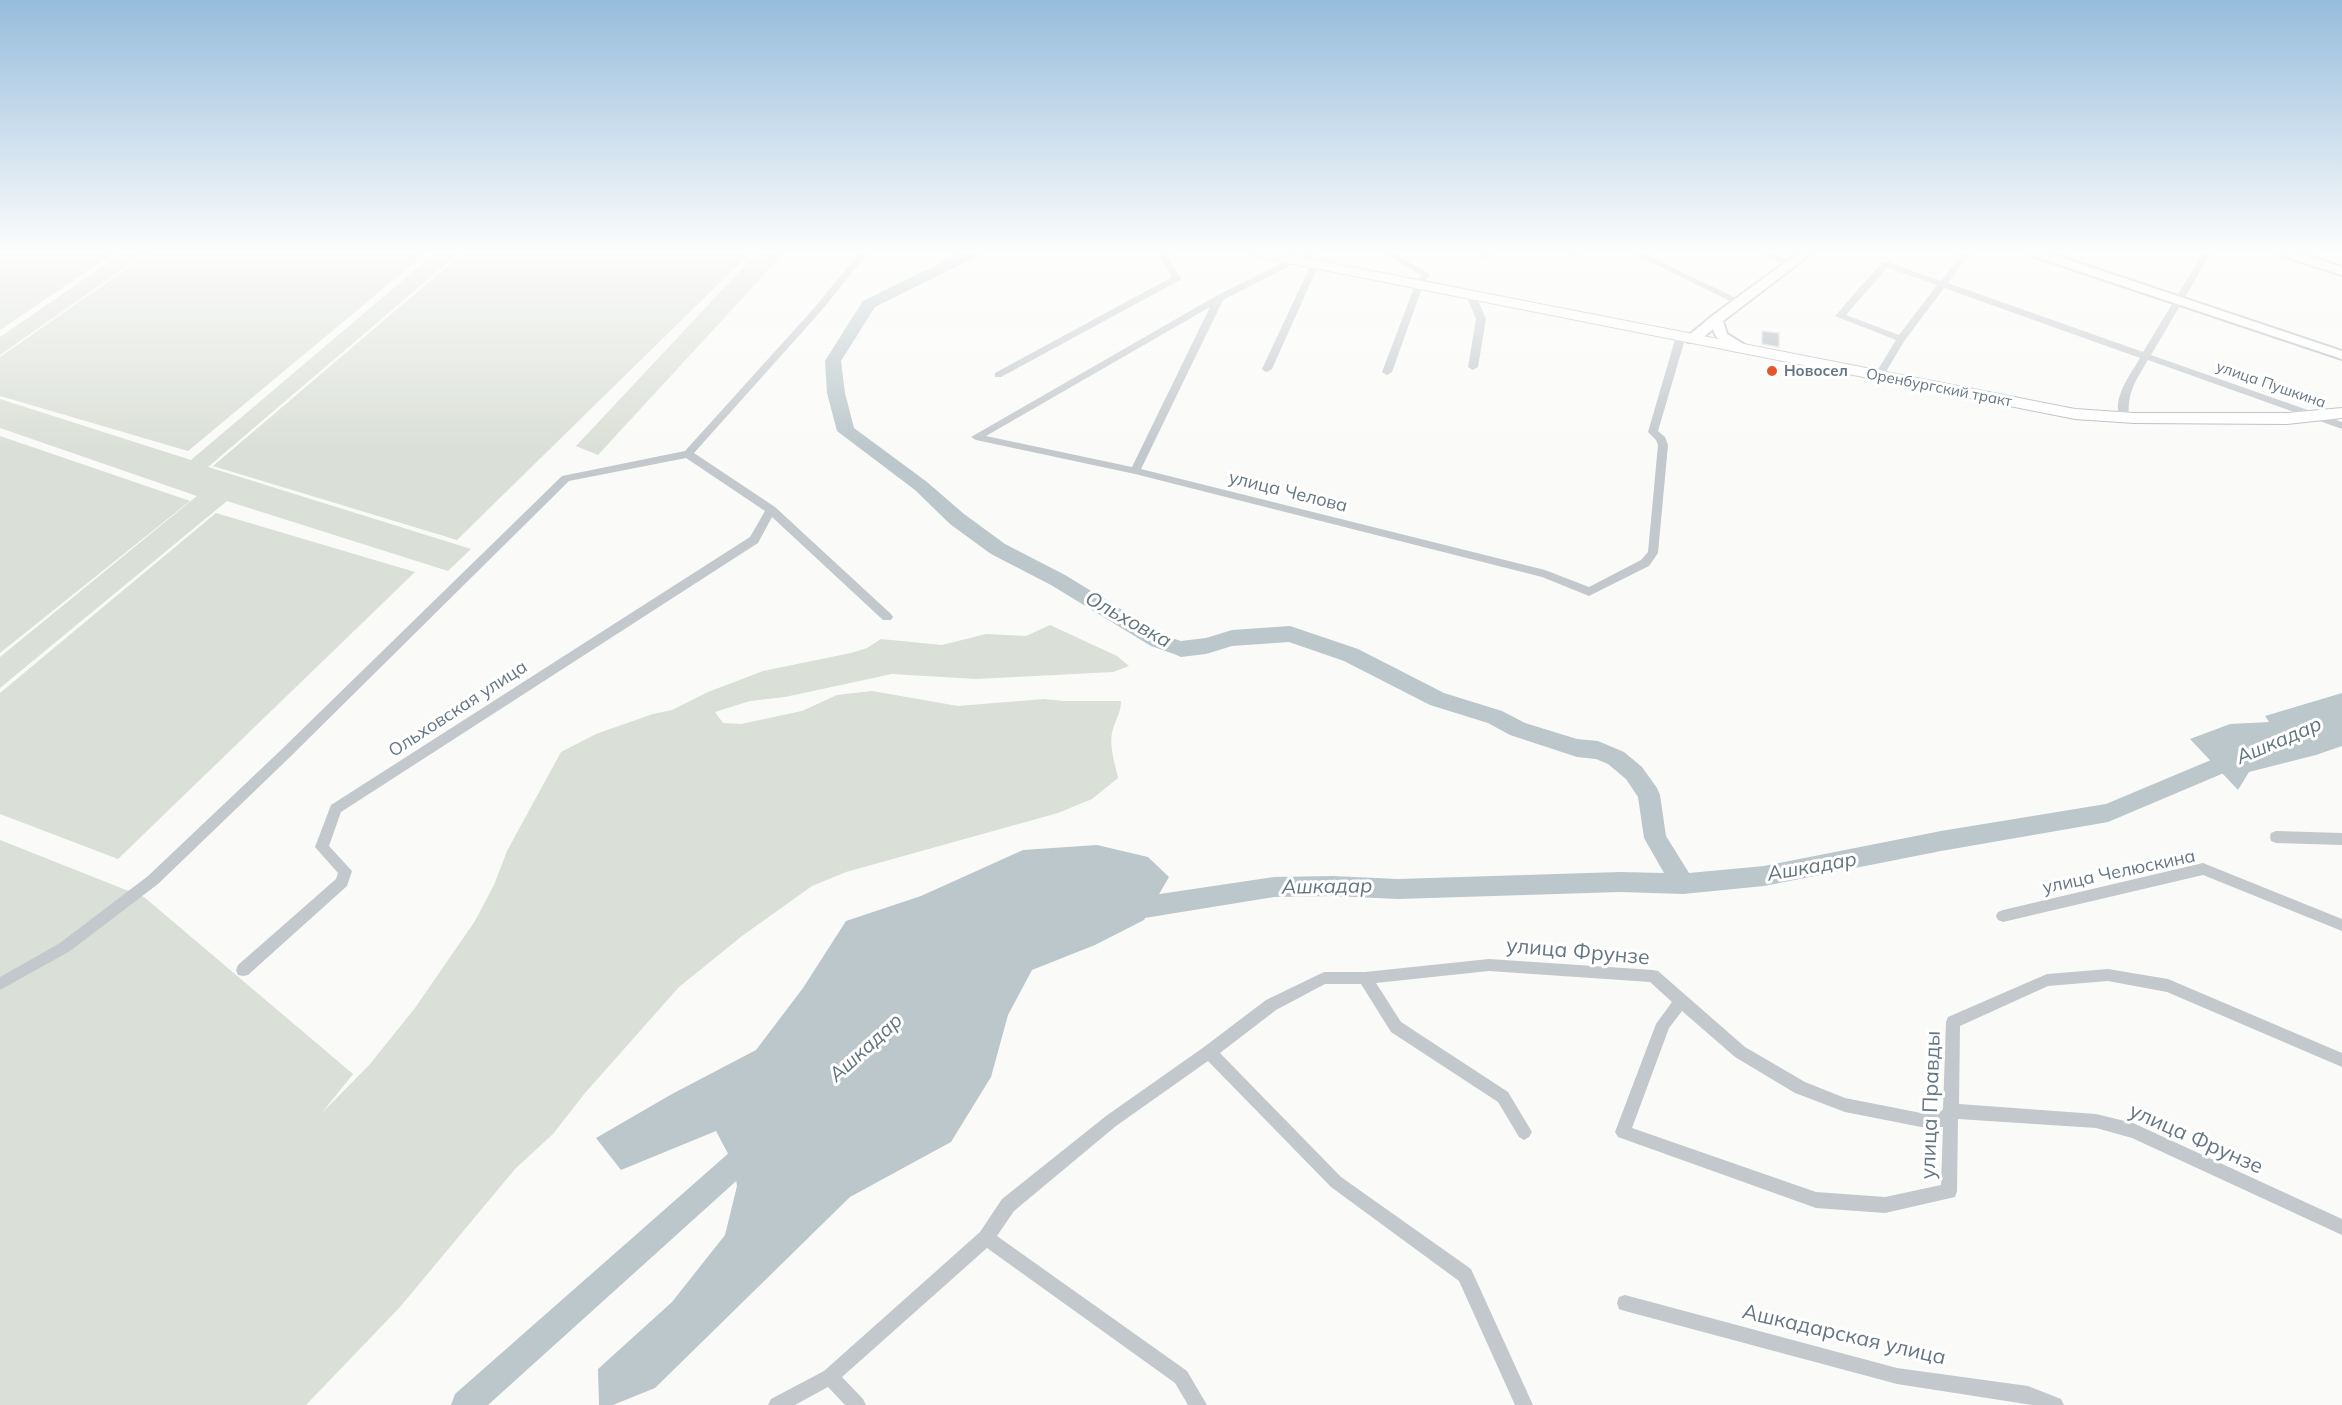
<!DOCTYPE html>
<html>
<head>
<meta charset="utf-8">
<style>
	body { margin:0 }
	canvas { display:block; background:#fafaf8 }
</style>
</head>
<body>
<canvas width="2342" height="1405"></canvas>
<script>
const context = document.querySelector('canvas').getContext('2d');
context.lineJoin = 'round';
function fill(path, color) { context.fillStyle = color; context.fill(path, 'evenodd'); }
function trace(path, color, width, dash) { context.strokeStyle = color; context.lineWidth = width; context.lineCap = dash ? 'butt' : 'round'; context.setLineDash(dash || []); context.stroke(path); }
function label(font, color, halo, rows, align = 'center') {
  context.font = font + ' Mulish,sans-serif'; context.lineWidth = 6; context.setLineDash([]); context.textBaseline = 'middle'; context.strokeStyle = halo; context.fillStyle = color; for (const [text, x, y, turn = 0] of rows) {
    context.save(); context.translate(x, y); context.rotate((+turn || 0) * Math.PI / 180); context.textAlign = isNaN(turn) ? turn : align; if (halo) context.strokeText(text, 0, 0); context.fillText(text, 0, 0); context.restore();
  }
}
fill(new Path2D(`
	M0,253H114L0,330Z
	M122,253H146L0,355V337Z
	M149,253H426L188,451L0,396V357Z
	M435,253H459L208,467L471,549L448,571L227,501L0,688V657L197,496L0,428V399L191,460Z
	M463,253H750L457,540L213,466Z
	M757,253H784L598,455L576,446Z
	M0,436L190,501L0,653Z
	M216,513L415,572L118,859L0,814V693Z
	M1050,625L1117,656L1129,666L1113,672L976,679L892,674L785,697L750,701L715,712L723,723L741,724L802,711L837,695L872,691L958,706L1044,699L1063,701H1121C1121,713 1116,718 1113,729C1108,744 1115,763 1118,778L1092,799L1058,813L846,872L812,886L742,936L679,987L585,1093L553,1134L515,1169L400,1307L306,1405H0V840L144,897L353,1074L321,1114L370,1064L415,1008L475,921L494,885L507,851L561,752L596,734L653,714L672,710L708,692L763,671L851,653L867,648L881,639L942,645L986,634L1026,636Z`), '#dadfd7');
fill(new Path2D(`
	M2342,693V746L2316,755L2249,772L2238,790L2190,739L2230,724L2269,722L2265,716Z
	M1097,845L1148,857L1169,877L1144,920L1095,945L1032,970L1008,1015L991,1077L951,1142L850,1197L655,1388L613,1405H599L598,1369L672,1302L725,1235L737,1186L734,1165L716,1131L621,1170L596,1138L672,1094L756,1050L803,988L846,921L921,896L1023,850Z`), '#bbc7cb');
fill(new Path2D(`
	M961,253H981L978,256L875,307L841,361L845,393L854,428L927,482L964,514L1005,544L1065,575L1165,636L1181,641L1206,638L1232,630L1290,626L1358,649L1444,693L1502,711L1525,723L1577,739L1598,741L1624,752L1642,767L1657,788L1660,795L1666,836L1689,873L1764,866L1941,831L2106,804L2242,747L2250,750L2253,756L2250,762L2108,822L1941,851L1764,886L1683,894L1620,892L1398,899L1333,896L1274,897L1126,921L1118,917L1114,910L1118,903L1126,899L1274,877L1333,876L1398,879L1620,872L1664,873L1644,838L1638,797L1626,779L1608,764L1596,759L1577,757L1510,735L1488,723L1430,705L1344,661L1289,642L1232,646L1206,654L1181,657L1174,654L1151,646L1051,585L991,554L950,524L915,490L837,431L827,393L825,361L861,304L863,301Z
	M756,1133L765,1137L769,1146L765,1155L488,1405H451L455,1394L747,1137Z`), '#bbc7cb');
const building = new Path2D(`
	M1762,331L1779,333V347L1762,344Z`);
fill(building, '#aab3b9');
trace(building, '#dcdcda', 1.5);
const secondary = new Path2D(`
	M1298,253H1312L1298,263H1290V257Z
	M1798,253H1812L1723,321L1727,334L1745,345L1746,348L1745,351C1732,353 1716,341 1713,329L1698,342H1688L1687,339L1688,336L1712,316Z
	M2031,253H2049L2342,351V359L2033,256Z
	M2281,253H2299L2342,267V275L2283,256Z`);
const primary = new Path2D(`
	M1252,253H1280L2075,409L2134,413H2287L2342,408V418L2287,424L2134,423L2075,419L1259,257Z`);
trace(secondary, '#b3babf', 4);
trace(primary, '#b5babe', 2);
fill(new Path2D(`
	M859,253H868L821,311L694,453L775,507L891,614L893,617L891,620H883L772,517L758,543L341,812L329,846L352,871L347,886L248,975L243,976L238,975L236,970L238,965L336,879L338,873L315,847L331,805L750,537L765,511L686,458L569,481L289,758L158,884L70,951L0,990V977L60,943L148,876L281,750L562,476L685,451L815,307Z
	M1164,253H1172L1169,258L1181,278L1180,280L1001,377H995V373L1172,277L1161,258Z
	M1383,253H1393L1430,274L1423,285L1392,372L1387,375L1382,372L1415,285L1421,275Z
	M1478,253H1488L1493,257L1486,259Z
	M1571,253H1580L1575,257L1572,256Z
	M1632,253H1643L1744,302L1739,305L1736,304Z
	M1762,253H1773L1794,264L1787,266Z
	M1962,253H1970L1948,283L2143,352L2203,253H2211L2151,355L2342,422V429L2148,360C2135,382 2127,392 2129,418L2128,420H2120C2112,397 2129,377 2140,358L1944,288L1905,340L1882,378H1876L1874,376L1896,340L1835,316L1882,262H1888L1941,281ZM1887,268L1937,285L1899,335L1846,315Z
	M1294,257L1298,260L1297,262L1223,300L1141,469L1545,570L1589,587L1641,560L1648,552L1658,445L1656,440L1648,432L1676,336L1681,333L1686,336L1658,431L1665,437L1668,445L1658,553L1649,566L1589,596L1542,577L1135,474L976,440L971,437L1216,296ZM1210,307L1132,467L986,436Z
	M1315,261L1319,264L1272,369L1267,372L1264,371L1262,369L1311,264Z
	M1471,292L1476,295L1486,319L1478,367L1473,370L1468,367L1476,319L1466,295Z
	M2276,831L2342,833V845L2276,843L2271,841L2270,837L2271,833Z
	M2203,863L2342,919V931L2203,875L2003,922L1998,920L1996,916L1998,912L2003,910Z
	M1489,959L1653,970L1658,971L1745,1047L1805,1082L1845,1098L1921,1113H1939L1943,1109L1946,1022L1948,1017L2047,974L2108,969L2168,979L2342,1053V1067L2167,992L2108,981L2048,986L1960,1026L1959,1104L2096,1114L2133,1123L2342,1219V1235L2132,1138L2096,1128L1958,1119L1957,1191L1955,1197L1885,1213L1816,1208L1618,1137L1615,1132L1656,1024L1672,1002L1650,982L1489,971L1376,983L1401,1022L1508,1092L1532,1132L1529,1137L1524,1140L1519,1137L1498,1102L1391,1032L1361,984H1325L1276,1010L1220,1053L1341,1177L1471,1269L1533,1405H1515L1459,1281L1331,1187L1208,1061L1116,1126L1014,1211L997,1236L1187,1371L1207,1405H1188L1175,1383L987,1248L842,1377L863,1399L866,1405H845L828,1387L795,1405H768L771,1399L824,1371L980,1232L1002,1199L1106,1116L1204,1047L1266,1000L1324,972H1365ZM1682,1011L1735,1057L1795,1093L1845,1112L1921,1127H1943L1941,1185L1885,1197L1816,1192L1632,1128L1669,1028Z
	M1625,1295L1897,1368L2028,1386L2061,1399L2064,1405H2032L1897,1384L1625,1311L1619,1309L1617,1303L1619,1297Z`), '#c3c8cc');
fill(secondary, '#fff');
fill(primary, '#fff');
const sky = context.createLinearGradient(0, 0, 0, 450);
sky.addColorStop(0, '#96bcdc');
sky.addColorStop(0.56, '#fdfdfc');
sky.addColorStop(1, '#fdfdfc00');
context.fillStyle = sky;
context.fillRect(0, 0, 2342, 450);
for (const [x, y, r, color] of [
	[1772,371,6,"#e4572e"]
]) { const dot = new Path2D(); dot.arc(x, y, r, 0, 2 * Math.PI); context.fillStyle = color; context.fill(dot); trace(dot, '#fff', 2); }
label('bold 15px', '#657683', '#fff', [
	["Новосел",1784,371]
], 'left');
label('15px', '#657683', '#fff', [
	["улица Пушкина",2271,385,19],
	["Оренбургский тракт",1939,388,11]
]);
label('18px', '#657683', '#fff', [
	["улица Челова",1288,492,14],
	["Ольховская улица",458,709,-33],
	["улица Челюскина",2119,872,-12]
]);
label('italic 20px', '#60757c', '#fff', [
	["Ольховка",1128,620,29],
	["Ашкадар",2279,741,-23],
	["Ашкадар",1812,867,-10],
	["Ашкадар",1327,887,-1],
	["Ашкадар",866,1048,-42]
]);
label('21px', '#657683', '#fff', [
	["улица Фрунзе",1578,952,5],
	["улица Правды",1931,1105,-88],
	["улица Фрунзе",2196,1139,24],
	["Ашкадарская улица",1844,1335,13]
]);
</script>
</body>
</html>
